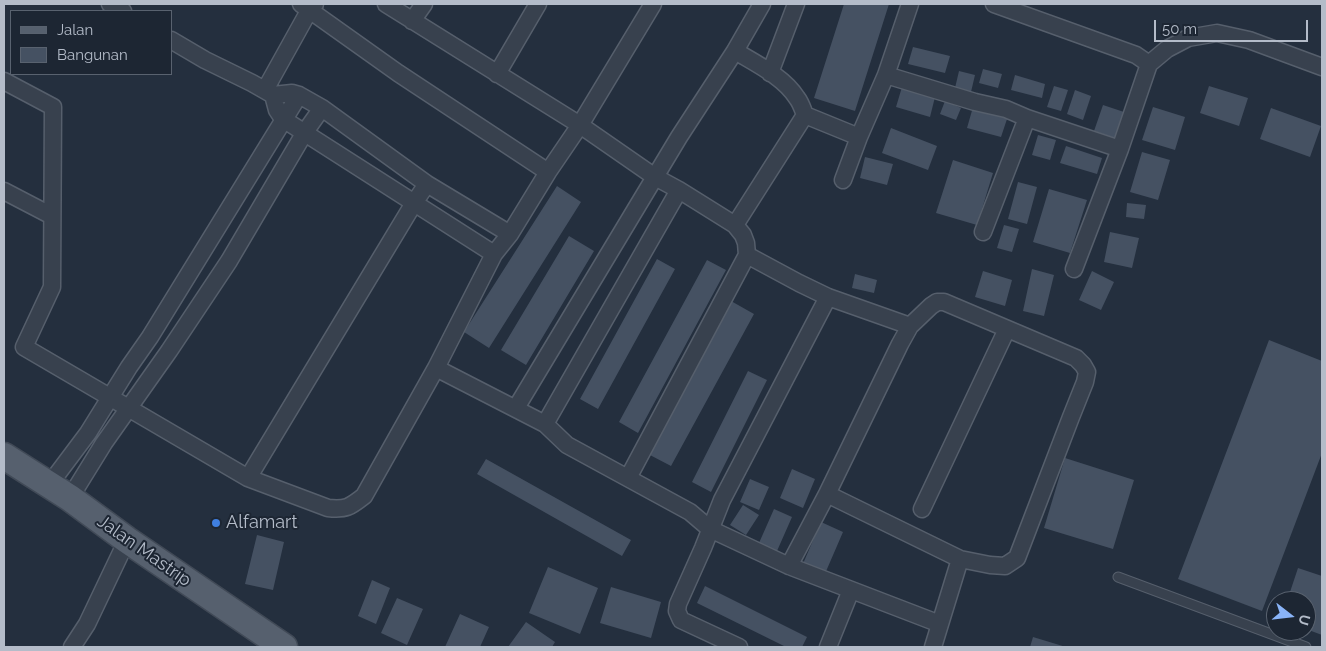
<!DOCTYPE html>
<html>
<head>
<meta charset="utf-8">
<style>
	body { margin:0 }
	#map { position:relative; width:1326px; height:651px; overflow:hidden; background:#242f3e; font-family:Raleway,sans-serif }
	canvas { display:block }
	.frame { position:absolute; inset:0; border:5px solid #b4bcc9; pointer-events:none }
	.legend { position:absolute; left:10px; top:10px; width:162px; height:65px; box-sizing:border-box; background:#1d2633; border:1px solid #59626f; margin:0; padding:6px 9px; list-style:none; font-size:15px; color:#b4bcc9 }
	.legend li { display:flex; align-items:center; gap:10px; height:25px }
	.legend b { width:25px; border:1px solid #59626f }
	.north { position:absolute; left:1266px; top:591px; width:50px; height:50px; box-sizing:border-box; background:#1d2633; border:1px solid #59626f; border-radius:50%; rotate:106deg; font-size:14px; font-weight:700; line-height:20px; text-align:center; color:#b4bcc9 }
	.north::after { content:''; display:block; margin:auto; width:18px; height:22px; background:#8ab4f8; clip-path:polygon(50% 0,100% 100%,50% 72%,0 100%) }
	.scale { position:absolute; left:1154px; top:20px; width:154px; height:22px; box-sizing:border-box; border:2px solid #b4bcc9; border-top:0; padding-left:6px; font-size:15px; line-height:18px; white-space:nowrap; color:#b4bcc9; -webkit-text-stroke:4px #1d2633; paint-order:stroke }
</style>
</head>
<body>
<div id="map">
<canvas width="1326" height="651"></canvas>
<div class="frame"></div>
<ul class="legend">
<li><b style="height:6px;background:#56606e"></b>Jalan</li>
<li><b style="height:14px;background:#455162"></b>Bangunan</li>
</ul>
<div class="north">U</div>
<div class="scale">50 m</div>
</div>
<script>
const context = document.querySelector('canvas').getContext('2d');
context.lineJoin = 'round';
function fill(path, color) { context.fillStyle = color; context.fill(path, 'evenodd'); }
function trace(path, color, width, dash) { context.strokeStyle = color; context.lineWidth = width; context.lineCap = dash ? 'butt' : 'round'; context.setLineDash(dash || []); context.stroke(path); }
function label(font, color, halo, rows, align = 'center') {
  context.font = font + ' Raleway,sans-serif'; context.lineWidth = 4; context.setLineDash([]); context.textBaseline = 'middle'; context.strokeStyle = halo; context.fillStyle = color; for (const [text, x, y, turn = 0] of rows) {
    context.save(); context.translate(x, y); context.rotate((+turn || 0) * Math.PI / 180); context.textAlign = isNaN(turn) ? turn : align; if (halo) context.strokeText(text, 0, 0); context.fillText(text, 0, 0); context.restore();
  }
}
fill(new Path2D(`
	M844,4H889L855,111L814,98Z
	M913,47L950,56L945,73L908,64Z
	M983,69L1002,74L998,88L979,83Z
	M959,71L975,75L971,92L955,88Z
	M1015,75L1045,84L1042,98L1011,90Z
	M1054,86L1068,90L1061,111L1047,107Z
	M1209,86L1248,98L1239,126L1200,113Z
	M902,87L935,97L930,117L896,107Z
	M1075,90L1091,96L1083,120L1067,114Z
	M945,101L961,108L956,120L940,114Z
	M1103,105L1124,112L1115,138L1094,131Z
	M973,107L1008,116L1001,137L967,128Z
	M1153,107L1185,117L1175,150L1142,140Z
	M1271,108L1321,126L1310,157L1260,139Z
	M891,128L937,146L928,170L882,153Z
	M1038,135L1056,140L1050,160L1032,155Z
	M1066,146L1102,158L1097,174L1060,163Z
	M1142,152L1170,160L1158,200L1130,192Z
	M865,157L893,164L887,185L860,178Z
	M953,160L993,173L977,225L936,213Z
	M1018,182L1037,187L1027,224L1008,219Z
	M557,186L581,202L489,348L464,332Z
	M1049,189L1087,200L1070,253L1033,242Z
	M1127,203L1146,205L1144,219L1126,217Z
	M1004,225L1019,229L1012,252L997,248Z
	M1110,232L1139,238L1132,268L1104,262Z
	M569,236L594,251L526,365L501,350Z
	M657,259L675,269L598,409L580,399Z
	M707,260L726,270L638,433L619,422Z
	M1032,269L1054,275L1044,316L1023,311Z
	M983,271L1012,280L1005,306L975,297Z
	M1092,271L1114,282L1101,310L1079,300Z
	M855,274L877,280L874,293L852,288Z
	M731,301L754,314L671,466L648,454Z
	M1269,340L1322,361V453L1262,611L1178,579Z
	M748,371L767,380L711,492L692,482Z
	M1065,458L1134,480L1113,549L1044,528Z
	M486,459L631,540L622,556L477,474Z
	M792,469L815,479L803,508L780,498Z
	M750,479L769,487L759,510L740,502Z
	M743,505L759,515L746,535L730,525Z
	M774,509L792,517L777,551L759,543Z
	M821,522L843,532L824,576L802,566Z
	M257,535L284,542L273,590L245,584Z
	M548,567L598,588L580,634L529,613Z
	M1298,568L1322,576V635L1306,629V601H1287Z
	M372,580L390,588L376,624L358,616Z
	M705,586L807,637L802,647H786L697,603Z
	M611,587L661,602L651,638L600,623Z
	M397,598L423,609L407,645L381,633Z
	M460,614L489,627L480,647H445Z
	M526,622L555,642L552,647H508Z
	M1033,637L1066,647H1030Z`), '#455162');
const service = new Path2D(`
	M1118,577L1306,647`);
const minor = new Path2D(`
	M110,4L123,11
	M301,4L398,73L548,172
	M386,4L580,125L655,177L679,190L735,225L743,235L746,243L747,255L628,478
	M994,4L1136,55L1149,64
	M412,21L424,4
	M171,40L205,60L252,83L273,95L292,93L299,95L322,108L427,184L510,234
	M735,51C755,63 784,77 797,98C801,103 803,110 805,115L859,137L886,75L910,4
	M770,73L796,4
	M497,74L538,4
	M886,75L975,102L1006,109L1027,118L1120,149
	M4,81L53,107L52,287L24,347L248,478L328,508C346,510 350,507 364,496L436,368L494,254L510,234L548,172L580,125L653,4
	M265,90L310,9L315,4
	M273,95L277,110L283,119L494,254
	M843,180L859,137
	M4,191L52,216
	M735,225L805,115
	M983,232L1027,118
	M747,255L799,283L828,297L910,326
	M1074,269L1120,149L1149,64L1167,49L1188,38L1217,33L1249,40L1322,67
	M436,368L545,424L567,445L690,512L710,529L789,566L940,624
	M516,408L679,137L735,51L762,4
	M545,424L679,190
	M248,478L414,203L427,184
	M49,485L88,433L129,367L150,337L299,95
	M70,498L104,443L169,351L229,261L305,132L322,108
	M922,509L1007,329
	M789,566L827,494L900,344L910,326L931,306L937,302H944L1076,358L1083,365L1087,372L1085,382L1071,417L1017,558L1005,566L990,565L960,559L827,494
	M72,647L87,624L127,540
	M739,647L681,620L677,611L678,604L703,548L722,500L828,297
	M828,647L851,590
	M933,647L960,559`);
const primary = new Path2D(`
	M4,456L70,498L127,540L284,647`);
trace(service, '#565f6c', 11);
trace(minor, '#565f6c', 19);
trace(primary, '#414a57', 29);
trace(service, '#38414e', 9);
trace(minor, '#38414e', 16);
trace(primary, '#56606e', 26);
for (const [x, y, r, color] of [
	[216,523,5,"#3f7fe0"]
]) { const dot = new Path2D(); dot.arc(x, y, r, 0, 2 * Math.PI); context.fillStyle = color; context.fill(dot); trace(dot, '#1d2633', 2); }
label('18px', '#b4bcc9', '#1d2633', [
	["Alfamart",226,523]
], 'left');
label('18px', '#b4bcc9', '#1d2633', [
	["Jalan Mastrip",144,551,35]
]);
</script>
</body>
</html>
